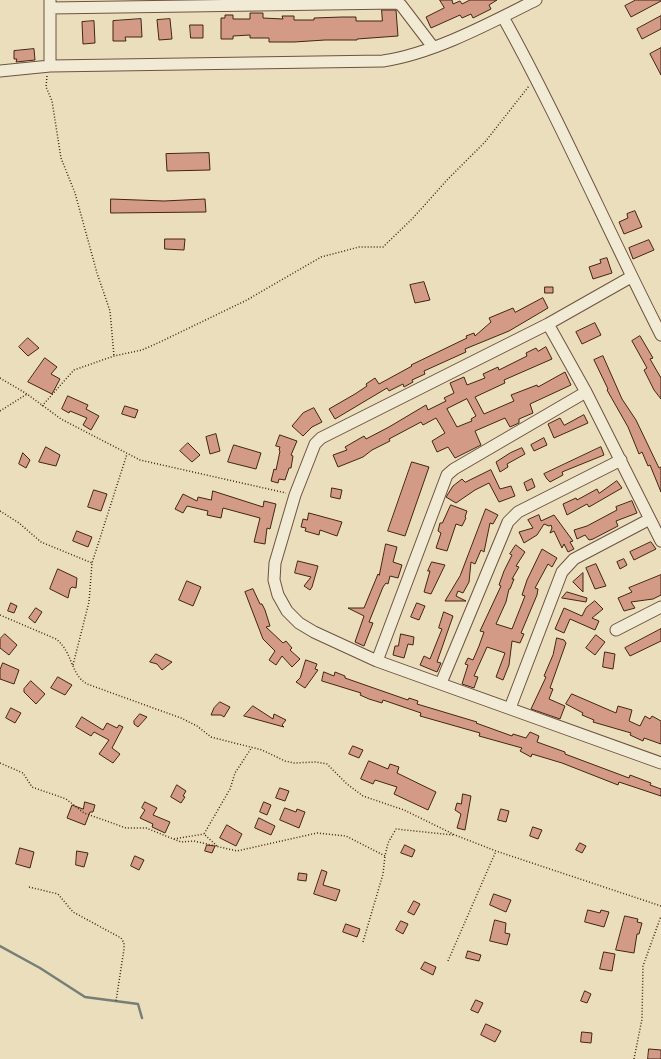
<!DOCTYPE html>
<html>
<head>
<meta charset="utf-8">
<style>
	body { margin:0 }
	canvas { display:block; background:#eadebd }
</style>
</head>
<body>
<canvas width="661" height="1059"></canvas>
<script>
const context = document.querySelector('canvas').getContext('2d');
context.lineJoin = 'round';
function trace(path, color, width, dash) { context.strokeStyle = color; context.lineWidth = width; context.lineCap = dash ? 'butt' : 'round'; context.setLineDash(dash || []); context.stroke(path); }
function fill(path, color) { context.fillStyle = color; context.fill(path, 'evenodd'); }
trace(new Path2D(`
	M0,946L40,968L85,997L138,1004L142,1018`), '#767f76', 2.5);
const building = new Path2D(`
	M440,0H452L453,4L460,1L462,4L470,0H497L489,5L491,9L473,18L471,14L462,18L460,15L431,28L426,17L444,8Z
	M636,0H661V1L631,17L625,6Z
	M382,10H396L398,36L357,39V40H325L294,42H269V38H250V35L233,36V39H221V18H225V15H233V19H250V13H263V18L283,19L282,16H294V20H314V18L342,17H356V21H382Z
	M661,16V29L642,39L637,29Z
	M141,19L142,37H125L126,41H113V21Z
	M170,19L172,39L159,40L157,20Z
	M94,21L95,43L83,44L82,22Z
	M190,25H203V38H191Z
	M661,48V75L650,54Z
	M34,49L35,60L16,62L17,59H14V51Z
	M209,153L210,170L167,171L166,154Z
	M111,199L164,201L205,199L206,212L111,213Z
	M635,211L642,227L624,234L619,222L628,218L627,214Z
	M165,239H185L184,250L165,249Z
	M649,240L654,250L633,259L629,248Z
	M607,258L612,273L593,279L589,267L601,263L600,260Z
	M424,282L430,300L415,303L410,285Z
	M545,287H553V293H545Z
	M543,298L548,308L509,331L465,349L466,352L424,371L425,374L412,380L413,382L404,387L403,384L389,391L387,388L335,419L329,409L355,394L367,386L366,384L375,378L379,384L412,366L411,365L467,338L466,336L474,333L475,336L491,322L489,318L513,308L515,312Z
	M595,323L601,335L582,344L576,332Z
	M640,336L653,358L650,359L661,378V399L654,390L644,370L647,368L632,341Z
	M28,338L39,348L28,356L19,347Z
	M546,347L552,359L504,380L505,383L475,397L484,414L514,401L511,395L537,385L538,387L565,372L571,385L530,404L533,413L519,419V423L510,427L505,418L475,431L481,445L455,458L448,447L437,452L432,441L445,433L436,418L423,425L421,422L389,439L390,441L372,450L363,457L338,467L333,455L347,450L345,447L364,436L366,439L389,427L426,405L428,410L446,401L444,398L454,393L450,383L464,377L467,385L485,378L483,374L498,367L499,370L527,356L526,353L536,348L538,351ZM467,399L476,416L471,419L472,421L457,427L447,409Z
	M603,356L622,399L636,420L659,468L661,467V492L650,465L648,466L642,452L639,454L628,427L607,390L608,389L594,360Z
	M45,358L57,367L51,374L60,379L52,394L28,382Z
	M68,396L88,405L86,409L99,416L91,430L83,425L87,418L70,411L69,413L62,409Z
	M125,406L138,410L135,418L122,414Z
	M314,408L322,422L312,427L303,436L292,426L303,413Z
	M584,415L588,423L554,438L548,424L560,418L564,425Z
	M216,434L220,451L210,454L206,437Z
	M280,435L297,441L291,455L293,456L291,468H289L285,480L279,479L278,483L271,481L274,469L276,470L280,451L279,450L280,447L276,446Z
	M544,438L547,445L534,451L531,445Z
	M188,443L200,455L192,462L180,451Z
	M234,445L261,453L256,469L228,462Z
	M46,447L60,455L56,466L39,462Z
	M601,447L604,455L562,472L563,475L550,482L547,479L544,474Z
	M522,448L525,454L507,464L508,467L500,472L496,462L510,453Z
	M23,453L30,460L26,468L19,464Z
	M412,462L429,467L405,536L388,531Z
	M491,470L500,489L511,486L515,496L499,502L489,483L475,490L456,503L446,497L453,486L462,479L465,482Z
	M532,479L535,487L527,491L524,483Z
	M617,481L622,488L589,507L587,504L567,515L563,504L576,498L577,500L597,489L599,493Z
	M332,488L342,490L340,499L331,497Z
	M94,490L107,494L101,511L88,507Z
	M213,491L263,507L264,501L276,504L270,529L267,528L265,544L254,542L260,518L223,508L221,518L207,515L208,511L187,506L183,513L175,509L183,494L197,501L198,497L211,500Z
	M632,501L637,513L616,521L618,526L593,539L589,540L585,535L577,539L574,530L587,526L617,510L616,507Z
	M451,505L467,511L465,517L466,518L462,526L456,524L447,551L436,548L441,533L438,531L440,523H442Z
	M486,509L498,515L493,524L490,523L484,552L481,550L475,564L471,562L469,582L463,593L458,591L456,596L466,601H445L460,576Z
	M309,513L342,522L337,536L320,530L319,535L305,531L306,528L301,527L303,519L307,520Z
	M539,515L541,521L554,515L573,541L570,542L574,549L568,552L564,544L562,548L554,531L550,533L552,528L551,525L549,526L544,524L537,535L524,543L519,532L533,528L528,520Z
	M77,531L92,537L88,547L73,541Z
	M651,542L656,549L634,560L630,552Z
	M386,544L397,547L393,562L402,565L398,578L390,576L388,584L386,583L383,587L369,622L373,623L364,646L355,642L364,616L348,608H364L378,574L379,575Z
	M516,545L525,552L516,566L519,567L512,579H514L510,589H509L506,602L496,624L512,629L525,596L522,595L527,580L542,549L557,558L552,567L548,564L535,588L538,589L537,595L521,633L524,634L520,643L512,641L509,665L503,680L496,677L505,653L487,647L474,676L478,677L474,688L462,684L468,665L465,664L468,658L473,660L479,646L484,632L480,631L501,586L499,585L504,571L512,555L510,554Z
	M624,559L627,565L620,569L617,562Z
	M298,561L318,566L312,587L310,590L304,586L311,577L295,573Z
	M432,562L445,565L431,594L424,592L430,571H428Z
	M596,564L606,586L595,589L586,568Z
	M58,569L77,578L76,588L72,587L70,589L68,598L50,589Z
	M583,573V592L573,582Z
	M661,575V595L653,599L631,602L635,608L624,611L618,598L632,592L629,588Z
	M187,581L201,587L193,606L179,600Z
	M253,589L260,604H262L265,610L270,626L266,627L283,643L286,641L292,648L290,650L300,659L292,667L282,656L276,665L269,660L275,651L263,639L245,592Z
	M567,592L587,598L586,602L562,598Z
	M595,601L603,609L592,618L599,621L595,630L570,619L564,633L555,629L564,608L582,616L586,608Z
	M11,603L17,606L14,613L8,611Z
	M417,603L425,606L419,620L411,617Z
	M36,608L42,612L35,623L29,618Z
	M444,612L453,616L437,662L441,663L437,672L420,665L424,656L430,659L442,629L439,628Z
	M661,629V641L630,656L625,648Z
	M5,634L17,645L9,655L0,648V639Z
	M401,634L414,637L413,645L408,644L404,658L393,655L395,646H398Z
	M596,635L605,642L595,655L586,648Z
	M557,638L564,640L566,643L550,688L553,689L549,699L565,706L560,719L531,709L546,677L544,676L553,655Z
	M605,652L615,654L613,669L603,667Z
	M156,654L172,662L162,670L157,664L150,662Z
	M306,660L317,664L315,669L318,670L305,688L296,682L300,678Z
	M3,663L19,670L14,684L0,679V670Z
	M324,672L334,676L335,672L345,676V678L408,700L409,698L418,701L417,704L477,722L476,723L512,736L513,734L526,738L530,732L539,736L537,742L565,752V754L629,778L630,775L651,783L650,785L661,789V796L619,782L618,785L562,763L532,754L531,757L520,751L522,748L479,736L480,733L420,716L421,713L383,700L382,703L369,699L360,695L361,693L322,681Z
	M58,677L72,685L65,695L51,688Z
	M31,681L45,694L36,704L24,692V689Z
	M572,694L616,713L618,706L632,710L629,721L640,726L645,716L650,719L652,716L661,721V744L644,738L643,741L630,735L631,733L593,722L594,720L582,715L583,713L566,704Z
	M220,702L230,707L224,717L221,715H211L214,708Z
	M253,706L273,719L274,714L286,720L282,725L284,727L244,716Z
	M11,708L21,713L15,723L6,718Z
	M140,714L147,717L138,727L134,724V721Z
	M82,717L103,730L107,723L117,728L119,725L123,727L112,748L120,754L113,763L99,754L109,740L94,732L91,736L76,727Z
	M353,746L363,750L359,758L349,754Z
	M369,761L388,769L390,764L399,767L397,773L436,792L428,810L394,794L397,787L375,780L373,784L361,779Z
	M177,785L186,791L183,796L185,797L181,803L171,797Z
	M280,788L289,791L285,801L276,798Z
	M463,794L471,796L465,830L457,828L461,814L455,810L457,803L461,804Z
	M85,802L95,805L93,812H90L85,825L67,818L72,805L83,809Z
	M145,802L157,808L153,815L170,822L165,833L152,827L153,824L140,818L145,810L142,808Z
	M264,802L271,805L267,815L260,812Z
	M285,808L296,812L297,809L305,812L299,828L280,820Z
	M501,809L509,811L506,822L498,820Z
	M259,818L275,826L271,835L255,828Z
	M227,825L242,834L236,846L220,838Z
	M533,827L542,830L538,839L530,836Z
	M580,843L586,846L582,853L576,850Z
	M207,845L215,846L212,853L205,851Z
	M405,845L415,850L412,857L401,853Z
	M20,848L34,852L30,868L16,864Z
	M77,851L88,853L84,867L76,865Z
	M135,856L144,860L139,870L131,866Z
	M322,870L327,872L323,885L340,890L336,901L314,894Z
	M299,873L307,874L306,881L298,880Z
	M494,894L511,900L506,912L490,905Z
	M414,901L420,904L414,915L408,912Z
	M588,910L600,913L601,910L609,912L604,927L585,922Z
	M625,916L638,919L637,922L642,923L639,934H637L634,953L616,950Z
	M495,920L506,923L505,933L510,934L507,945L490,941Z
	M401,921L408,924L403,934L396,930Z
	M346,924L360,929L357,937L343,932Z
	M468,951L481,955L479,961L466,958Z
	M604,952L615,954L612,971L600,969Z
	M425,962L436,967L433,975L421,969Z
	M585,991L591,994L587,1003L581,1001Z
	M476,1000L483,1003L478,1013L471,1010Z
	M486,1024L501,1031L495,1042L481,1035Z
	M582,1032L592,1033L591,1043L581,1042Z
	M649,1049L661,1050V1059H648Z`);
fill(building, '#d39b85');
trace(building, '#442515', 1);
const minor = new Path2D(`
	M50,0V66L383,61C435,53 490,23 536,0
	M50,8L397,3L401,5L433,47
	M503,17C560,120 607,229 661,335
	M0,71L50,66
	M631,277L548,324L321,438L315,444L295,495L275,563L274,580L278,595L287,611L299,623L314,632L377,661L661,763
	M586,392L661,541
	M616,630L661,607
	M377,661L447,475L454,469L586,392L548,324
	M441,683L508,522L518,512L621,460
	M510,708L562,572L574,559L650,519`);
trace(minor, '#6e533f', 13);
trace(new Path2D(`
	M47,76L46,87L52,101L61,158L75,193L97,273L110,311L114,356
	M0,378L27,394L61,419L140,460L286,493
	M42,406L74,370L114,356L142,350L160,342L247,300L321,257L359,247H383L413,218L448,179L485,142L529,86
	M0,411L27,394
	M0,511L19,523L41,542L92,563
	M0,615L56,639C73,652 70,674 87,684L181,718L197,726L211,737L262,750L285,761L294,763L316,762L327,764L347,784L363,796L404,810L455,835L496,851L661,906
	M73,665L89,602L92,563L127,454
	M0,763L23,773L32,787L66,799L84,813L126,828H146L181,842L194,841L237,851L317,833L346,836L385,856L388,843L396,829L453,835
	M174,839L204,834
	M217,846L204,834L230,789L235,773L252,747
	M29,887L58,894L73,912L121,938L124,943V949L116,1001
	M363,942L383,874L385,856
	M448,961L496,851
	M634,1059L642,1019L643,966L661,916`), '#442515', 1.5, [1, 2]);
trace(minor, '#f1ead4', 11);
</script>
</body>
</html>
